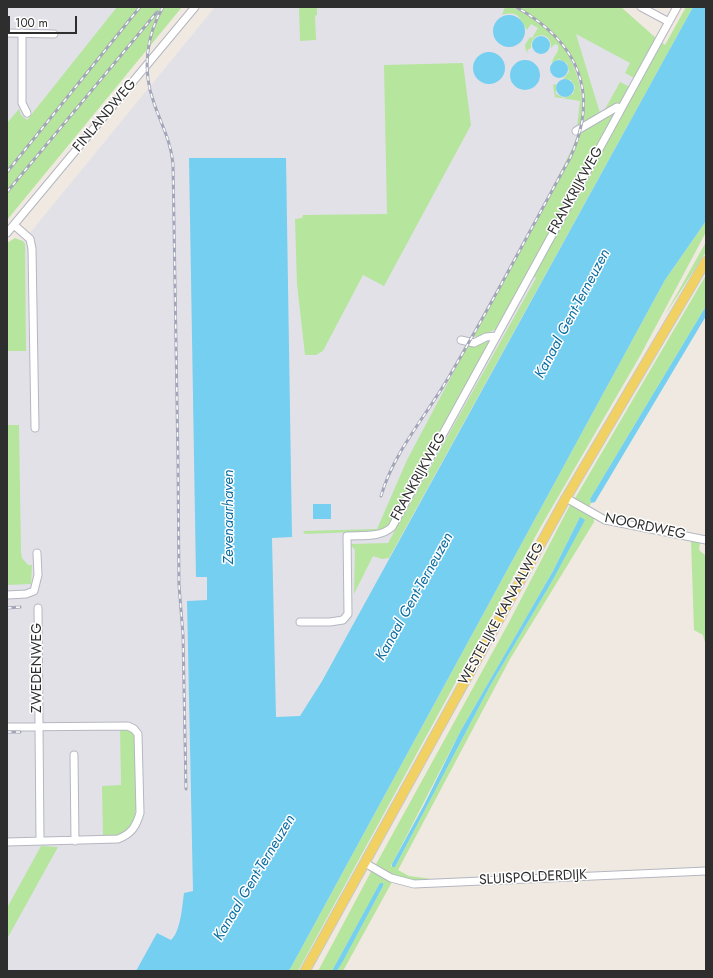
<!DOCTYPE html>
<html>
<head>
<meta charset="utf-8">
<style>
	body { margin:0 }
	#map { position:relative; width:713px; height:978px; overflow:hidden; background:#efe9e1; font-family:Jost,sans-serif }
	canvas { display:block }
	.frame { position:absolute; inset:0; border:8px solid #2e2e2e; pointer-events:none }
	.scale { position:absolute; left:8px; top:16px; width:69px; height:18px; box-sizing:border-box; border:2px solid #2e2e2e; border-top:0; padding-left:5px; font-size:12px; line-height:14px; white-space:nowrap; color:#2e2e2e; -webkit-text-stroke:3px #fff; paint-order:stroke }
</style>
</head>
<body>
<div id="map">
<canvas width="713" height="978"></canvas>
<div class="frame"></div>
<div class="scale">100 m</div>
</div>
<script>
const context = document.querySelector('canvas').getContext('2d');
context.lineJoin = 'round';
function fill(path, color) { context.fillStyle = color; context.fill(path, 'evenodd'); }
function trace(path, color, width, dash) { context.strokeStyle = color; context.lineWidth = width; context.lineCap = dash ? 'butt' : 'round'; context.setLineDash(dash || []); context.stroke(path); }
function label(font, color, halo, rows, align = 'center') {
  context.font = font + ' Jost,sans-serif'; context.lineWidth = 3; context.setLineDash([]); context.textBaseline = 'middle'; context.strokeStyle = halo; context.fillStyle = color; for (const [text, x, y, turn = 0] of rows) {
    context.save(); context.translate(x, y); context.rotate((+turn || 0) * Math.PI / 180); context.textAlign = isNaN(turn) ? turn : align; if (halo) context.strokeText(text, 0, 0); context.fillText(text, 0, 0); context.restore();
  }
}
fill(new Path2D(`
	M7,7H119L7,145Z
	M215,7H614L683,57L153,971H7V261Z`), '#e3e1e8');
fill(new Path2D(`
	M117,7H182L7,220V123L19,109L21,115L27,120Z
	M299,7H317V15L315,16L316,40L300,41Z
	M505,7C516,7 526,13 535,20C560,36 577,63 581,93C583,103 581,114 581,124C591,88 573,48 545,25C536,18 526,12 516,7H621L657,39L636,79L625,73L630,63L576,34L600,113L577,127L580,101L555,97L553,85L556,84V94L564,98L573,94L575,87L571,80L563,79L569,72L567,63L559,59L552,63C553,56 560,52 558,45L555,44L551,48C552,30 530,32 531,48L527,50L529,53L526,51L525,45L530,37L532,38L538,28L531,24L527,30C519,19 520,10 502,15Z
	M686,7H693L389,558L382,559L373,556L354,594L355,550L350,544L388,543L536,278L532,275L662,43L665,45Z
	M463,63L471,125L384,286L363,275L323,351L316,355H305L297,284L295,219L302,218L303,215L387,214L384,65Z
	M620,82L632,88L625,100L604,111Z
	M612,113L614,117L498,329C490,330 481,338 473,337L540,212L572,149L578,133Z
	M706,221V232L640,356L540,528L298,971H289L665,280Z
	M15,238L23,241L25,244L26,351H7V243Z
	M706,242V252L665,315Z
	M706,275V306L590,499L591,503L588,509L574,500Z
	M486,340L491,343L388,526L381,531L305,534L303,531L377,529L407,460L468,345L474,346Z
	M7,425H19L21,552L22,558L28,565H32L31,584L7,585Z
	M571,503L594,518V522L510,659L398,870L409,876L447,881L406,882L375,866L507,626ZM580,517L551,583L490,686L395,867L391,866L460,732L553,571Z
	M691,540L700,542L699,550L706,556V646L703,635L694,630Z
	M120,727H127L135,733C136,754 142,811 130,827C124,835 113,836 103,837L102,786L121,785Z
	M41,846L58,847L7,939V908Z
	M372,870L391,880L392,882L343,971H337L383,886L380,884L332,971H318Z`), '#b6e59e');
fill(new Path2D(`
	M693,7H706V221L665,280L289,971H136L157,933L171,940C181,930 182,907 184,893L193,891L187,601L207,600V577H196L189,158H286L292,537L272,538L276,717L300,716L322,681Z
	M493 31a16 16 0 1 1 32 0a16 16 0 1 1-32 0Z
	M532 45a9 9 0 1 1 18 0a9 9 0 1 1-18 0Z
	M473 68a16 16 0 1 1 32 0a16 16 0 1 1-32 0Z
	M550 69a9 9 0 1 1 18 0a9 9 0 1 1-18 0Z
	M510 75a15 15 0 1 1 30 0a15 15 0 1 1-30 0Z
	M556 88a9 9 0 1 1 18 0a9 9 0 1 1-18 0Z
	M706,306V316L595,502L591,503L590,499Z
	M313,504H331V519H313Z
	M580,517L585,520L551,583L490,686L395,867H392V864L424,805L460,732L553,571Z
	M380,883H383V886L343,961L337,971H332Z`), '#75cff0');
const minor = new Path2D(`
	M641,7L669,22
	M7,33L54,34
	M22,33V103L27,113
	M576,131L617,107L621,108
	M14,225L30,239L32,249L35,428
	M7,233L195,7
	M461,340L474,343L486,337L496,336
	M566,498L605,520L706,540
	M7,595L26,594L34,591L38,575L37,553
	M38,608L40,841
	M300,622H330L343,620L348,614L347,536C362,535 380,538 392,527L677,7
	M7,727L128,726L134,729L138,734L140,813C136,827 131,834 118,839L7,842
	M74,755L75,841
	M365,863L391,878L414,884L706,871`);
const major = new Path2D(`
	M305,971L566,498L706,261`);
trace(minor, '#b4b7c1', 9);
trace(major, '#c9c9c9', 11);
trace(minor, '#fff', 7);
trace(major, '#f2d163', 9);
const rail = new Path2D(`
	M163,7C146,36 142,71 154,103C161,124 171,141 173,164L178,462L179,585L183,635L186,789
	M7,172L140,7
	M7,192L157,12
	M381,496C394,451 427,415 450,375C492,304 530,230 570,158C601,92 577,41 516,7
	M7,608L20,607
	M7,732H20`);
trace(rail, '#a3a6b8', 3);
trace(rail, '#fff', 1.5, [4.5]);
label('14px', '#2e2e2e', '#fff', [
	["FINLANDWEG",105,116,-50],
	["FRANKRIJKWEG",576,191,-61],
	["FRANKRIJKWEG",419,477,-61],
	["NOORDWEG",645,527,12],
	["WESTELIJKE KANAALWEG",502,614,-61],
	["ZWEDENWEG",38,668,-90],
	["SLUISPOLDERDIJK",533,878,-3]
]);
label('italic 15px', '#0d6fa3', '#fff', [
	["Kanaal Gent-Terneuzen",573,314,-62],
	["Zevenaarhaven",229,517,-90],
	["Kanaal Gent-Terneuzen",415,597,-61],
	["Kanaal Gent-Terneuzen",255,878,-59]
]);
</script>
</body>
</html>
